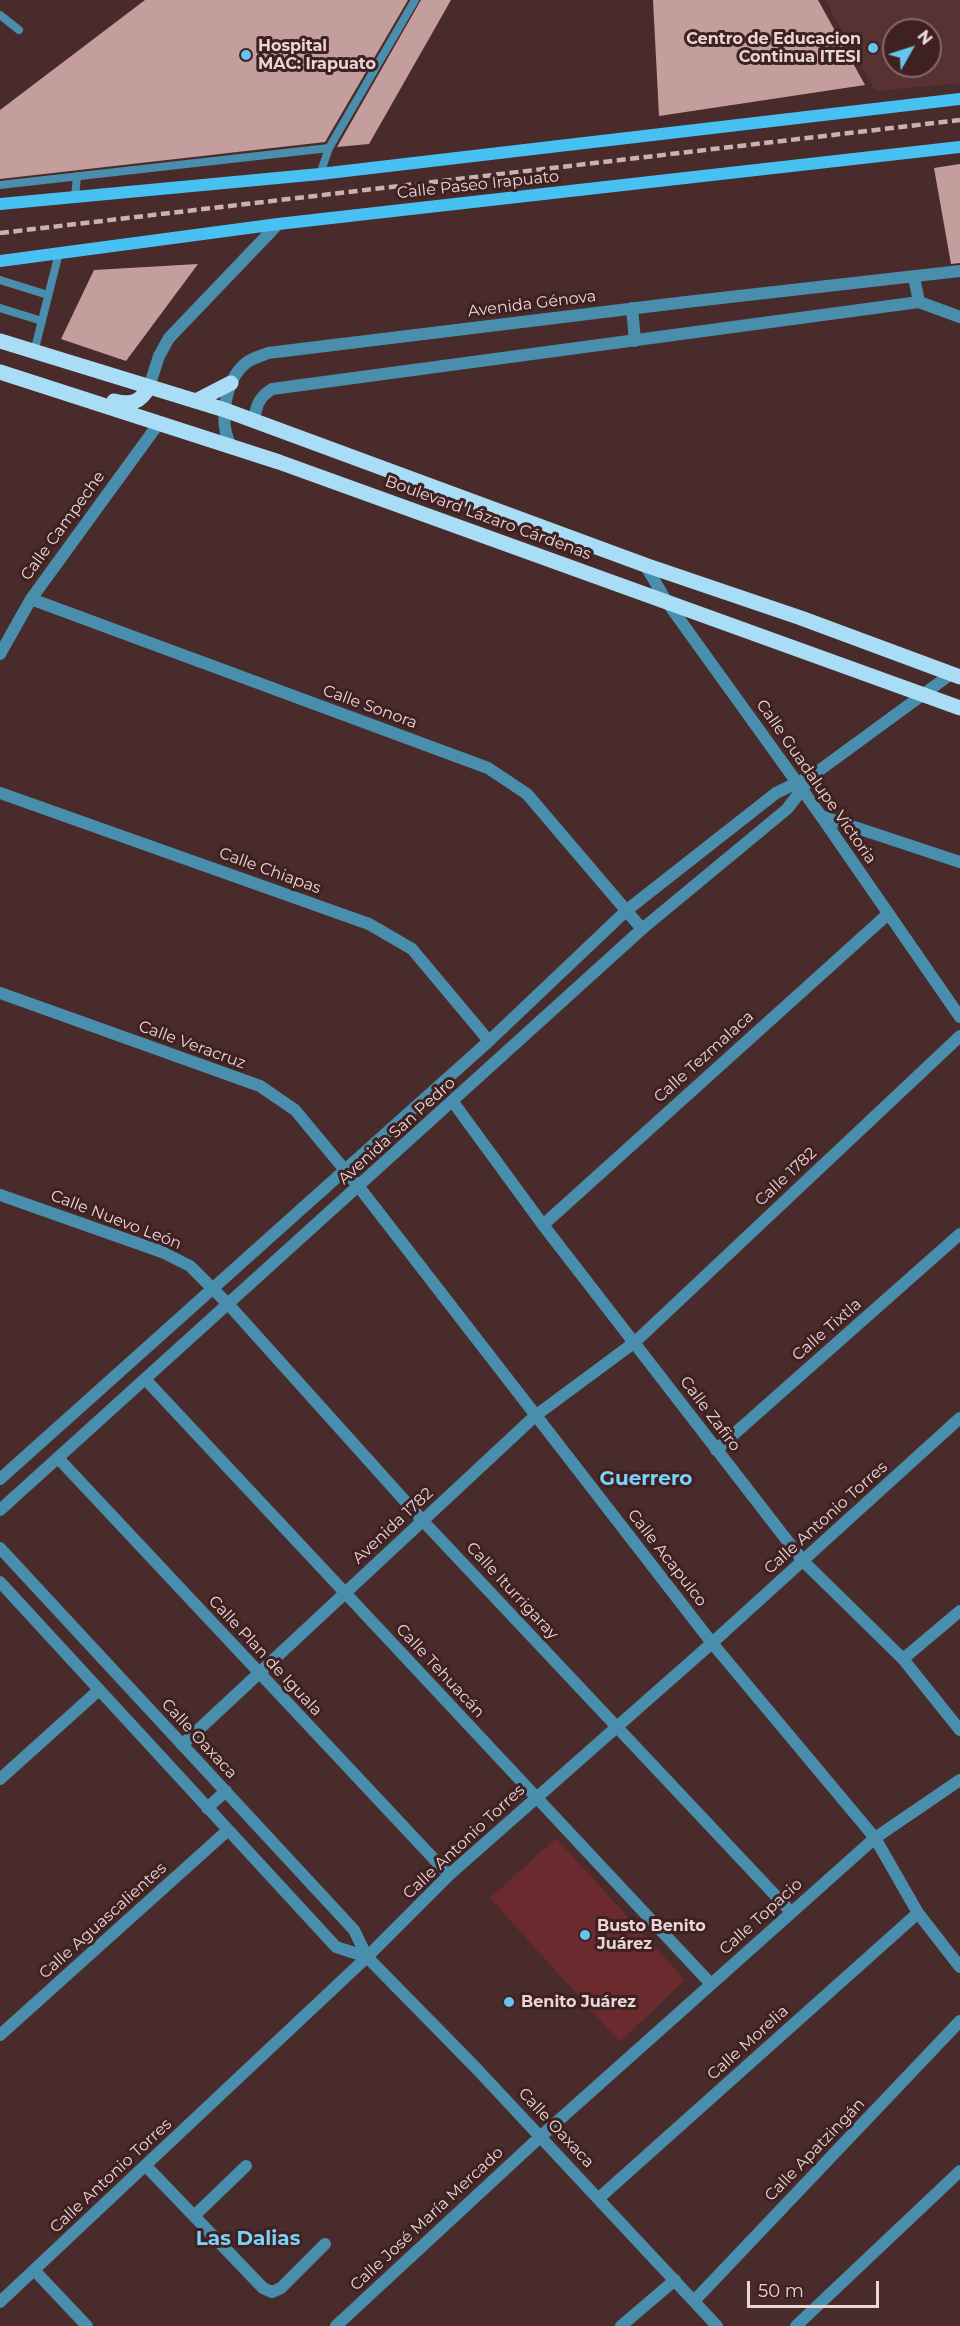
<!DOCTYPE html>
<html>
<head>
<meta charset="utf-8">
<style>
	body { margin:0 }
	#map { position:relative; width:960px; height:2326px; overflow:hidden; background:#4a2b2b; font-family:Montserrat,sans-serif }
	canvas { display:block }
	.north { position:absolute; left:882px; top:18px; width:60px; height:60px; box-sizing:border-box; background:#3f2122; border:2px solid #83696a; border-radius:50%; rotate:51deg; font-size:16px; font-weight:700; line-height:24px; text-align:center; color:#ead6d5 }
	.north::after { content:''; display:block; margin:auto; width:21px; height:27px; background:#64c5ee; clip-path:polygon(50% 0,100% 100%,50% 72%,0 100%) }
	.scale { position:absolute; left:747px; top:2281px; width:132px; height:27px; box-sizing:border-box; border:3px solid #ead6d5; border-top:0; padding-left:8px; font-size:18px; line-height:21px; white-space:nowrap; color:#ead6d5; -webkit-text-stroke:4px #3f2122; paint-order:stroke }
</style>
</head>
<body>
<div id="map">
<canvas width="960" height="2326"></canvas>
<div class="north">N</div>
<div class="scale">50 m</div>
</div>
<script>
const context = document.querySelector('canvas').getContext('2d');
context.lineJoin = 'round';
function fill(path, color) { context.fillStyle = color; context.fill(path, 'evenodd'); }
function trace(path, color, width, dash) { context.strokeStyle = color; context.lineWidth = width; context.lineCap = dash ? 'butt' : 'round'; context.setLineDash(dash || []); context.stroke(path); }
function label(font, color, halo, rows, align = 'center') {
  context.font = font + ' Montserrat,sans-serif'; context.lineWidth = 6; context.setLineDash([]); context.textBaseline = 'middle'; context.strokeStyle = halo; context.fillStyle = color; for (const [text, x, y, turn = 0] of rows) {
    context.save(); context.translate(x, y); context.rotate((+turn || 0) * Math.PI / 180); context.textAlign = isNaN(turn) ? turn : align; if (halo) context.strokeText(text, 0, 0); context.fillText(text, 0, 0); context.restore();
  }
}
fill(new Path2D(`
	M825,0H960V83L875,91ZM894,30H930V66H894Z`), '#583233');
fill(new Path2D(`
	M556,1838L685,1980L620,2042L490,1898Z`), '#6b2a2e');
fill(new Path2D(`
	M145,0H408L325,142L0,179V110Z
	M421,0H451L369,144L337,147Z
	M653,0H818L865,85L659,116Z
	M960,164V263L951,264L934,168Z
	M198,264L126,361L61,339L94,270Z`), '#c49d9d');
trace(new Path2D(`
	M0,15L19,30
	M320,174L329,148L415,0
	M0,185L329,148
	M75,198L77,176
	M0,280L48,295
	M0,308L42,321
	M34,352L59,253`), '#498eac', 8);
trace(new Path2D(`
	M914,277L919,302
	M632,308L635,341
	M149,387L159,356L169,338L278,224
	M254,422C256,406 258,398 272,389L919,302L960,317
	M231,446C218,422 225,380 246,363C252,358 261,356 268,353L686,302L960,271
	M31,599L488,768L527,794L642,929
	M0,654L31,599L159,423
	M0,793L369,924L412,949L489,1041
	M821,816L960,862
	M0,993L260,1086L295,1110L359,1187L712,1643L875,1838L918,1913L960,1967
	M453,1102L543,1225L803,1561L903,1659L960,1730
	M0,1195L162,1252L190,1266L229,1305L423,1521L791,1912
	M543,1225L888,914
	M146,1380L711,1984
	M716,1450L960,1234
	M58,1458L449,1875
	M903,1659L960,1611
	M182,1745L535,1416L635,1342L960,1036
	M0,1779L99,1690
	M0,2035L227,1831
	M146,2166L263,2288L272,2292L281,2288L325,2244
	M599,2198L918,1913
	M194,2216L246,2166
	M35,2271L87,2326
	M694,2301L960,2021
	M0,2302L367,1957L449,1875L712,1643L960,1418
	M336,2326L540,2137L875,1838L960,1780
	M621,2326L675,2280
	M796,2326L960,2171`), '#498eac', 12);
trace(new Path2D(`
	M645,565L667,602L821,816L960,1017
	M0,1479L489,1041L627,910L776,793L813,775L951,674
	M0,1510L642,929L787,809L813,775
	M0,1548L354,1930L367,1957L475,2067L717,2326
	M0,1582L336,1947L367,1957
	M207,1808L226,1791`), '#498eac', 12);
trace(new Path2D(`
	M0,204L320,174L960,99
	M0,261L278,224L960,147`), '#46c1f1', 12);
trace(new Path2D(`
	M0,341L225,410L645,565L801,618L960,677
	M0,372L279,462L960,708
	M114,401C131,405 140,403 149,387
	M196,401L231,383`), '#a9ddf5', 15);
trace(new Path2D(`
	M0,233L960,120`), '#c9b3b2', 4.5, [9, 4.5]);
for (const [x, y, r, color] of [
	[873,48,6,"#64c5ee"],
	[246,55,6,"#64c5ee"],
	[585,1935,6,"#64c5ee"],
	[509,2002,6,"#64c5ee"]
]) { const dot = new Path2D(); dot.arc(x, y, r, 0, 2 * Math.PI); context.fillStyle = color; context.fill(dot); trace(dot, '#3f2122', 2); }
label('bold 16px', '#ead6d5', '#3f2122', [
	["Centro de Educacion",861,39,"right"],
	["Continua ITESI",861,57,"right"],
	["Hospital",258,46],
	["MAC: Irapuato",258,64],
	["Busto Benito",597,1926],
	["Juárez",597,1944],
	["Benito Juárez",521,2002]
], 'left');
label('16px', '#ead6d5', '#3f2122', [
	["Calle Paseo Irapuato",478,185,-6],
	["Avenida Génova",532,304,-7],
	["Boulevard Lázaro Cárdenas",488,518,20],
	["Calle Campeche",63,526,-54],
	["Calle Sonora",370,707,20],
	["Calle Guadalupe Victoria",816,782,55],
	["Calle Chiapas",270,871,20],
	["Calle Veracruz",192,1045,20],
	["Calle Tezmalaca",704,1057,-42],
	["Avenida San Pedro",397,1131,-42],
	["Calle 1782",786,1177,-43],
	["Calle Nuevo León",116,1220,21],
	["Calle Tixtla",827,1330,-41],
	["Calle Zafiro",710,1414,53],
	["Calle Antonio Torres",826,1518,-42],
	["Avenida 1782",393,1526,-43],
	["Calle Acapulco",667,1558,52],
	["Calle Iturrigaray",512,1591,47],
	["Calle Plan de Iguala",265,1656,47],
	["Calle Tehuacán",440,1671,47],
	["Calle Oaxaca",199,1739,47],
	["Calle Antonio Torres",464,1842,-43],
	["Calle Topacio",761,1917,-42],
	["Calle Aguascalientes",103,1921,-42],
	["Calle Morelia",748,2043,-42],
	["Calle Oaxaca",556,2128,47],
	["Calle Apatzingán",815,2150,-46],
	["Calle Antonio Torres",111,2176,-43],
	["Calle José María Mercado",427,2219,-43]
]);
label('bold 20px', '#7bd2f9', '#3f2122', [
	["Guerrero",646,1479],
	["Las Dalias",248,2239]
]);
</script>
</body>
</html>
